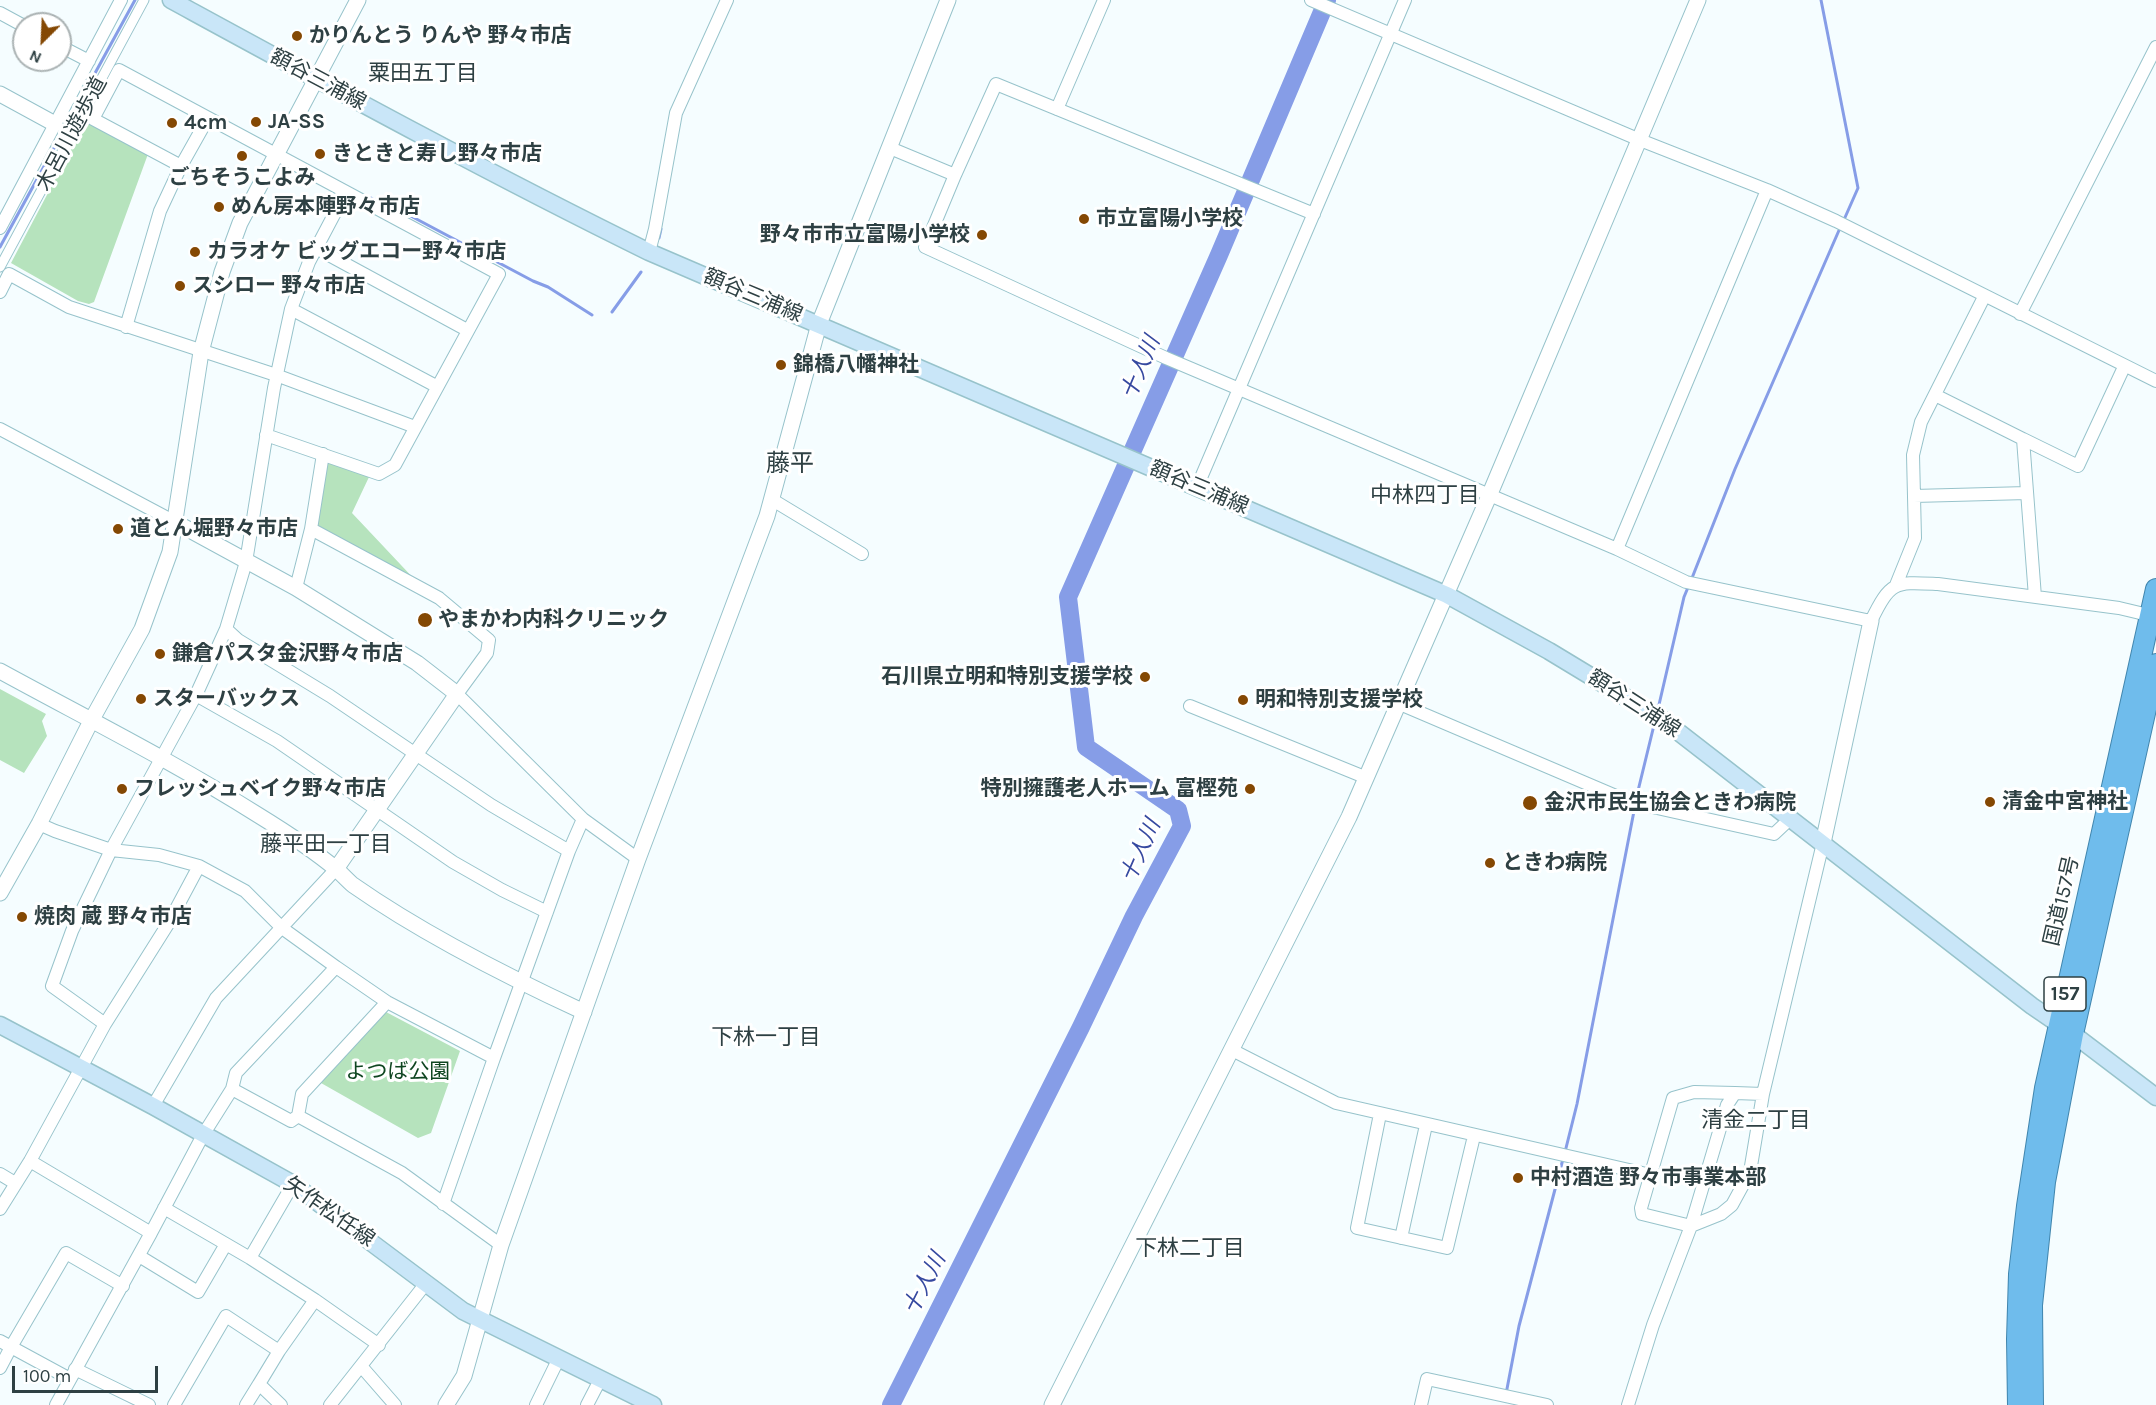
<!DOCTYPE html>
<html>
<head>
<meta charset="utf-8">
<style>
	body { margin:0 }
	#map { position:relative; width:2156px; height:1405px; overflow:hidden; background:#f5fdff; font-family:Karla,sans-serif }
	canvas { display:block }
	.north { position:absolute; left:12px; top:12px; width:60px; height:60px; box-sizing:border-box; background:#fff; border:2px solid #abb3b4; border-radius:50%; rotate:204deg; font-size:16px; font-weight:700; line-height:24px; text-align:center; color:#2e4043 }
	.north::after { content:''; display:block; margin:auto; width:21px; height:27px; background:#844803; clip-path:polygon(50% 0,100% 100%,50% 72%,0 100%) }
	.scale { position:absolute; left:12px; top:1366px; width:146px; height:27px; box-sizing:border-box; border:3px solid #2e4043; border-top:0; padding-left:8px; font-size:18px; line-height:21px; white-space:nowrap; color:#2e4043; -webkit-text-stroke:4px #fff; paint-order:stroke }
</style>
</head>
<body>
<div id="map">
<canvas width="2156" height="1405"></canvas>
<div class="north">N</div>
<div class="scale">100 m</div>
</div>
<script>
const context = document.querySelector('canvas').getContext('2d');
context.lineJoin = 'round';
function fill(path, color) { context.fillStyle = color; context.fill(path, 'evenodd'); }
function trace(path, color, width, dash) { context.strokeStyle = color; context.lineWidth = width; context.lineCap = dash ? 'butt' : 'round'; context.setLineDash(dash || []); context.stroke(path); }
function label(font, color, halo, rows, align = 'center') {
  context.font = font + ' Karla,"Noto Sans JP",sans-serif'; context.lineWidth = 6; context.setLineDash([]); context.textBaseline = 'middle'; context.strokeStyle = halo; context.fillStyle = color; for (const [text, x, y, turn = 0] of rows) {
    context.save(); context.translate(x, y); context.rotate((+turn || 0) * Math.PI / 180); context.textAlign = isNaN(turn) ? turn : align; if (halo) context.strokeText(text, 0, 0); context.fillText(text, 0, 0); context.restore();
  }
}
fill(new Path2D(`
	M86,121L148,154L94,302L89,304L78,301L11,263Z
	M327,461L369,477L352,513L417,582L316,527Z
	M0,689L46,714L42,721L47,736L24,773L0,760Z
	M386,1012L460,1051L431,1133L418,1138L321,1083Z`), '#b6e3bd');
trace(new Path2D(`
	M1821,0L1858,188L1843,222
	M367,196L400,213L407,214L533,281L548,287L592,315
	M659,238L661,229
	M0,247L135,0
	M612,312L641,272
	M1692,578L1735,469L1840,228
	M1658,709L1684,597L1689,585
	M1636,799L1655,721
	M1565,1152L1577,1104L1635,806
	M1506,1394L1519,1326L1563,1159`), '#869de7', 3);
trace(new Path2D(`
	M891,1405L1081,1027L1134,916L1182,826L1178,810L1086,747L1068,597L1219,255L1327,0`), '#869de7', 18);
const pedestrian = new Path2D(`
	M0,267L144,0`);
const minor = new Path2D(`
	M1311,0L1640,140L1767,190L1836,221L2156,381
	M0,13L24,26
	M60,46L89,61
	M1057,109L1104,0
	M208,118L181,166L93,119L119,70L499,274L395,465L379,474L266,435
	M890,148L955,175
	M1314,214L996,84L955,175L925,247L1166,358L1617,549L1686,582L1871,621C1891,580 1895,582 1938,584L2119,608L2140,613L2155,621
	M0,228L121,0
	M316,248L467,330
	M649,252L655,229L676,113L727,0
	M0,292L9,274L69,307L276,375L415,427
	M291,309L436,386
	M2020,314L2156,47
	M126,327L160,211L181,166
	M1935,395L2023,439
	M0,429L175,522
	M1197,487L1405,0
	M1914,496L2027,493
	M771,499L862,554
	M1617,549L1767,190
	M1896,585L1915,538L1913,455L1921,422L1984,297
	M296,588L311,529L323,454
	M2035,597L2023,439L2078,466L2124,367
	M226,629L238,640L330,696L491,805L569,851
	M196,695L277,741L453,862L502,890L547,912
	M1400,704L1630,802L1774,834L1791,818
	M1190,706L1367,778
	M583,819L638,859
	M39,824L55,831L111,850L159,855L199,866L245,891L282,928L336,967
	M105,1024L52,986L72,931L111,850L196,695L226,629L246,562L274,388L291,309L309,262L346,192
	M1232,1050L1336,1103L1651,1175
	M232,1089L291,1121L298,1116L402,1173L501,1245
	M1735,1093L1694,1092L1673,1098L1641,1208L1642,1214L1691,1226L1727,1105L1735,1093L1763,1094
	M153,1106L216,998L336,869
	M1380,1114L1357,1228L1447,1248L1474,1136
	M298,1116L302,1094L387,1002
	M30,1161L151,1233L203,1135L232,1089L236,1073L336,967L387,1002L494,1058L569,851L583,819L457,694L487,653L489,640L439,598L311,529
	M0,1174L15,1183
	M443,1204L494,1058
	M164,1208L250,1258L315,1300L279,1351L259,1384L281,1405
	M0,1209L30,1161L105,1024L168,924L199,866
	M1401,1238L1426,1125
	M139,1256L198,1292L226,1244
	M250,1258L293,1184
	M315,1300L379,1345
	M0,1341L11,1347L66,1253L123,1286
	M361,1366L395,1405
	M0,1368L11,1347L70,1379
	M75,1369L149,1405
	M56,1405L151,1233
	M174,1405L226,1316L279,1351
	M246,1405L259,1384
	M330,1405L427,1282
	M536,1405L559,1358
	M587,1405L601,1378
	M1421,1405L1427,1379L1547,1405
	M1628,1405L1653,1325L1691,1226L1721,1214L1732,1205L1750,1172L1763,1094L1823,843`);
const tertiary = new Path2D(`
	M0,94L55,124
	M175,522L296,588L417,663L457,694L336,869
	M0,671C86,718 174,762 258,815C284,831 312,849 336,869C342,874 347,880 353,885C423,934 506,976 584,1012
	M1823,843L1871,621
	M0,893L39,824L91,721L142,629L170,552L201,352L222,272L240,223L358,0
	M446,1405L464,1376L501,1245L638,859L767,516L819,324L948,0
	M1052,1405L1349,817L1489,496L1698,0`);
const secondary = new Path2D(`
	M171,0C329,86 488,173 649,252L1447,595L1549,651L1663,720L2032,1006L2073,1034L2156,1097
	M0,1025L153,1106L293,1184L463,1311L653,1405`);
const trunk = new Path2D(`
	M2018,1405L2017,1339L2019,1274L2027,1206L2045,1088L2156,589
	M2033,1405L2032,1305L2045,1182L2073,1034L2156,664`);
trace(pedestrian, '#97c3cb', 11);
trace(minor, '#97c3cb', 14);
trace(tertiary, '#97c3cb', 17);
trace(secondary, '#97c3cb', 19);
trace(trunk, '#4186ae', 22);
trace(pedestrian, '#fff', 9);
trace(minor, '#fff', 12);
trace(tertiary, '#fff', 15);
trace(secondary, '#c9e6f8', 16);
trace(trunk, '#6fbcec', 20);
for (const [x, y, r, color] of [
	[297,36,6,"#844803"],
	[256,122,6,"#844803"],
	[172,123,6,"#844803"],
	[320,154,6,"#844803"],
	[242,156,6,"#844803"],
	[219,207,6,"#844803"],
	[1084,219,6,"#844803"],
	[982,235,6,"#844803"],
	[195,252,6,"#844803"],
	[180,286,6,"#844803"],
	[781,365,6,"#844803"],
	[118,529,6,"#844803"],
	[425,620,8,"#844803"],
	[160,654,6,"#844803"],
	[1145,677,6,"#844803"],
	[141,699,6,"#844803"],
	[1243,700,6,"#844803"],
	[122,789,6,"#844803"],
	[1250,789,6,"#844803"],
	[1990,802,6,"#844803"],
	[1530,803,8,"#844803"],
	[1490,863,6,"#844803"],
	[22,917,6,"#844803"],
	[1518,1178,6,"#844803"]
]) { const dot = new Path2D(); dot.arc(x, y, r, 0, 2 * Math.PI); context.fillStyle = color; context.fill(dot); trace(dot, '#fff', 2); }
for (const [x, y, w] of [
	[2065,994,42]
]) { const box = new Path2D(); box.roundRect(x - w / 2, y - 17, w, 34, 4.5); context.fillStyle = '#fff'; context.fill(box); trace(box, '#2e4043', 1.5); }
label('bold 20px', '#2e4043', null, [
	["157",2065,994]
]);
label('bold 21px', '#2e4043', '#fff', [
	["かりんとう りんや 野々市店",309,36],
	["JA-SS",268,122],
	["4cm",184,123],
	["きときと寿し野々市店",332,154],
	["ごちそうこよみ",242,178,"center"],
	["めん房本陣野々市店",231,207],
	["市立富陽小学校",1096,219],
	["野々市市立富陽小学校",970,235,"right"],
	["カラオケ ビッグエコー野々市店",207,252],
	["スシロー 野々市店",192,286],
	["錦橋八幡神社",793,365],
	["道とん堀野々市店",130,529],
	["やまかわ内科クリニック",438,620],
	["鎌倉パスタ金沢野々市店",172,654],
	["石川県立明和特別支援学校",1133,677,"right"],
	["スターバックス",153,699],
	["明和特別支援学校",1255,700],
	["フレッシュベイク野々市店",134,789],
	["特別擁護老人ホーム 富樫苑",1238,789,"right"],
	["清金中宮神社",2002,802],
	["金沢市民生協会ときわ病院",1544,803],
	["ときわ病院",1502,863],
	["焼肉 蔵 野々市店",34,917],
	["中村酒造 野々市事業本部",1530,1178]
], 'left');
label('21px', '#2e4043', '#fff', [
	["額谷三浦線",318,80,28],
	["木呂川遊歩道",72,134,-62],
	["額谷三浦線",753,296,23],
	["額谷三浦線",1199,488,23],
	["額谷三浦線",1634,704,33],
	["国道157号",2062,901,-77],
	["矢作松任線",329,1212,35]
]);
label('21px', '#0f4621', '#fff', [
	["よつば公園",398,1072]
]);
label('22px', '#2e4043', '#fff', [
	["粟田五丁目",423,74],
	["中林四丁目",1425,496],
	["藤平田一丁目",326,845],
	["下林一丁目",766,1038],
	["清金二丁目",1756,1121],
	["下林二丁目",1190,1249]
]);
label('italic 22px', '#3649a0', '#fff', [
	["十人川",1141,368,-67],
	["十人川",1141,851,-66],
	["十人川",925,1284,-63]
]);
label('24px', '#2e4043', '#fff', [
	["藤平",790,464]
]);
</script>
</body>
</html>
